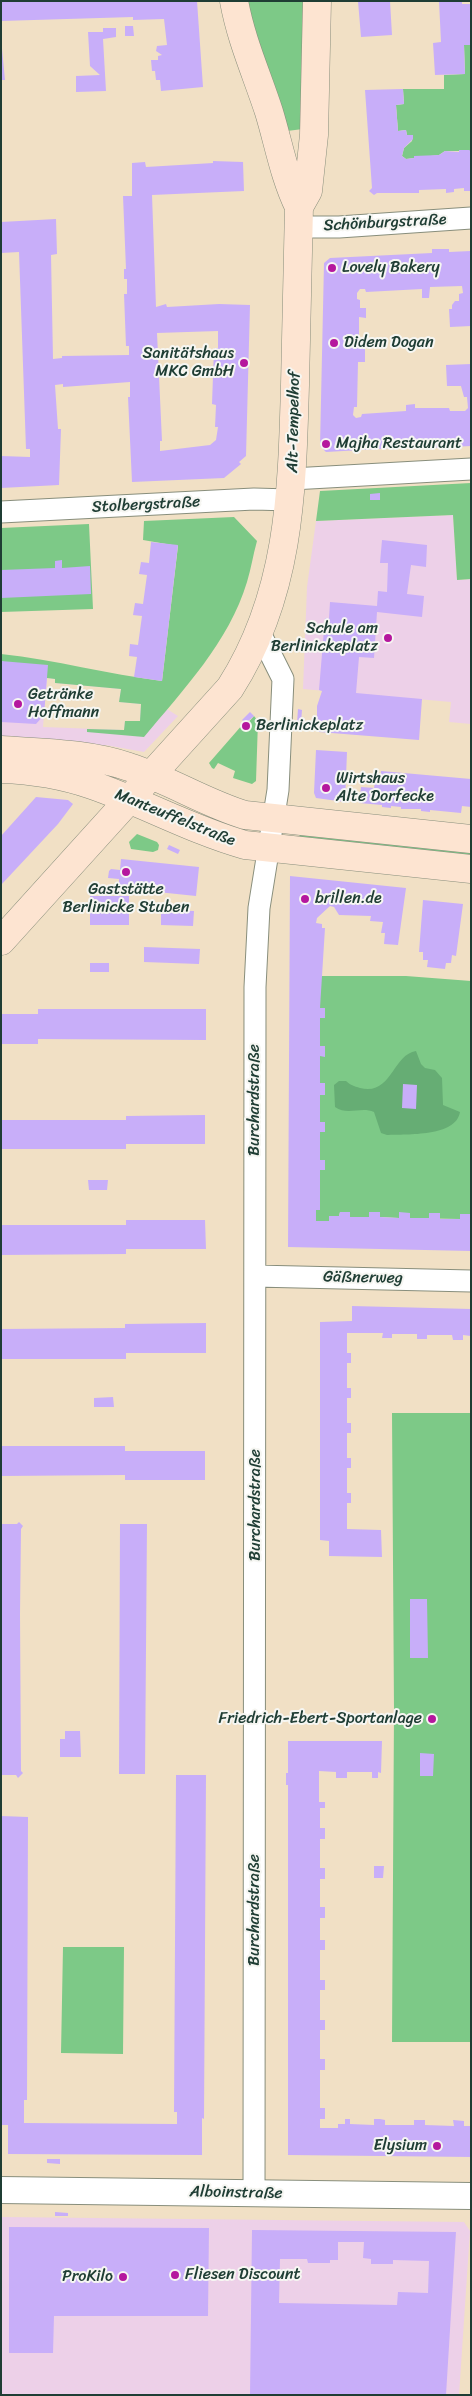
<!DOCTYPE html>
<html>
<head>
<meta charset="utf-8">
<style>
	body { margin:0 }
	#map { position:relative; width:472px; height:2396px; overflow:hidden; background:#f1e0c5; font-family:Sriracha,sans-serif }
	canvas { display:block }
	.frame { position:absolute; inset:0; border:2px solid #1f3d34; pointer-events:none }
</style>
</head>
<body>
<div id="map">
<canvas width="472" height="2396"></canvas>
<div class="frame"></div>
</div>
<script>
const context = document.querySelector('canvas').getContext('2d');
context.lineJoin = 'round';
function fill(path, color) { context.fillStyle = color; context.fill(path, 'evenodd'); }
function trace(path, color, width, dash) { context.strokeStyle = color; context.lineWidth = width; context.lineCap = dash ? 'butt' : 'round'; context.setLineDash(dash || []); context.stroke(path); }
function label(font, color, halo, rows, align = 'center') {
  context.font = font + ' Sriracha,sans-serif'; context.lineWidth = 4; context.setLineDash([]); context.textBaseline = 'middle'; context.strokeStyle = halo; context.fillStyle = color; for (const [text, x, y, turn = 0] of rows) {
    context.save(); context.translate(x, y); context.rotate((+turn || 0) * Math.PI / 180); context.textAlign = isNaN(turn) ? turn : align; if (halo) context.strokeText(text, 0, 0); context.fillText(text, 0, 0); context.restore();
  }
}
fill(new Path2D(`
	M453,515L457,580L471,579V724L449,722L451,702L303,689L307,587L316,521Z
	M1,661L119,679L178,716L144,752L105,745L101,751L1,742ZM47,678L55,679V683L121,689L119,702L141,704L140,721H125L124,730L43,727Z
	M1,2217L464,2222L470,2231L459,2395H1Z`), '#edd0e8');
fill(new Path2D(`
	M247,1H305L303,129L287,131L253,30Z
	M464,45H471V151H445L439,155L406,159L402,156L404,148L412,141L413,135H407L406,130L398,131L396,105L404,104L403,89H444V75L465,74Z
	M471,483V579L457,580L453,515L316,521L320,491Z
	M234,517L257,541C253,555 251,569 247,582C229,642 183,690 144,737L87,732V729L124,730L125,721H140L141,704L119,702L121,689L55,683V679L47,678L1,661V654C56,660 107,674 162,681L178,546L143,540L144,521Z
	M89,524L93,609L1,612V528Z
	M254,716L258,721L256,781L252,784L233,778L235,771L218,763L214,769L212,768L209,763L243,724L246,725Z
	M300,832L471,850V858L299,841Z
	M137,834L157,842L159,845L158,850L153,852L131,849L129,842Z
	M320,976H406L471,981V1219L470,1214H460V1219L410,1218V1213H400L399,1218L380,1217V1212H370L369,1217H350V1212H340L339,1216H329V1221H316V1210H320V1170H325V1160H320V1132H325V1122H320V1095L325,1094V1084L320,1083V1056H325V1046H320V1018H325V1008H320Z
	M392,1413H471V2042H392L394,1711Z
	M63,1947H124L123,2054L61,2053Z`), '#7dc987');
fill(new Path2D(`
	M416,1051L421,1064L425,1068L435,1070L442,1078L443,1105L460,1112C456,1137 407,1134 387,1135L381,1133L374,1112C361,1106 348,1116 335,1107L334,1085L339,1081H346C350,1085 354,1086 360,1088C392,1096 392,1055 416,1051Z`), '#66ad74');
fill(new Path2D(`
	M1,1H197L203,87L161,91L160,80H156L155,71H152L151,60H158V56L162,55L156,51L157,46L167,45L164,19L133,20V17L1,21Z
	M358,1H390L392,35L361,37Z
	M439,1H462V4H471V45H464L465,74L435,75L433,43L441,42Z
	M125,26H133L134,36H125Z
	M103,28H116V37L103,39L106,91L76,92V76L100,75L90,66L88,32H103Z
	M1,38L5,80H1Z
	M403,89L404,104L396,105L398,131L406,130L407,135H413V139L404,148L402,156L406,159L414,158V156L439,155L445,151L459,152V150H469L471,151V191H464V188L454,189V192L446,193V189L419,190V193H377L374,195L369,191L372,188L365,90Z
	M213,161L243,162L244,191L152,195L156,307L166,304L167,307L219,304L250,305L246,456L239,462L241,464L224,478L132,482L128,397H130V382L63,387V384L55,385L58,429H61L59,485L1,488V456L30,457V449H26L19,252L1,253V222L56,219L57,254L51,255L53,359L62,358V356L129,355V346H126L124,294H127V279H124V269H126L123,196H132V163L145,162L146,167L213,163ZM218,331V348H214L212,404L216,405L215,427H218L216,440L210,445L160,451V441H162L157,333Z
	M432,249H449V252L471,251V326L450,327L449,309H452V305L455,301H459V294L463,293L462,286L430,287L429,298H422V289L366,292L365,289H360L357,293V299L360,300V308H366V318L359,317V344L365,345V362H358L357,407H354L353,415L356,418L361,417L362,414L406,411V405L415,404V408H449L450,411H465L468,408L467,397H464L461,386H447L446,365L471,364V446L430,448V446L326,452L320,446L324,263L330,258L432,253Z
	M380,493V500H370V494Z
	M382,540L427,545L426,567L411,565L407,594L424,596L422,617L377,612L374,658L359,657L356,693L422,699L419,740L319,732L317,722V706L322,691L319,690L325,618H329L330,602L377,606L378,591L387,592L388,563H380Z
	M151,542L178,545L162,681L134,677L137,657L129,656L130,644L138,645L142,616L133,615L135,603L143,604L147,575L139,574L141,562L149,563Z
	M62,560V568L90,566L91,594L1,598V570L55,568V561Z
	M1,661L48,665L44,715L36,724L1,722Z
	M298,709L302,710L301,723H297Z
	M250,712L254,716L246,723L242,720Z
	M316,750L347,752L345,802L316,798L314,793Z
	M381,771L471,779V807L462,806L461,813L430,810V812L421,811V809H401V807L391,806V808L382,807V805L359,803L361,787L374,788L375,782H380Z
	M36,797L68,800L73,804L58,824L1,885V836Z
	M169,845L180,850L178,854L167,849Z
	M121,859L199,867L196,896L119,888V879L108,878L109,871L111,869L120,870Z
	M290,876L406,888L398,945L384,944L385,933H381L383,922L370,921L371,916L339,915L334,907L330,906L317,918L316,923L322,924V928H325L320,1008H325V1018H320V1046H325V1057L320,1056V1083H325V1095H320V1122H325V1132H320V1160H325V1170H320V1210H316V1221H329V1216H339L340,1212H350V1217H369V1212H380V1217L399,1218V1212L410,1213V1218H429V1213H440V1219H460V1214H470L471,1251L288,1247Z
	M90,896H129V925H90Z
	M423,900L463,904L456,956L452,955L451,963H446L445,969L427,967L428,960H423V952H419Z
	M161,910L194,911L193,926L161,925Z
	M144,947L200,949L199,964L144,962Z
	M90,963H109V972H90Z
	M38,1009H206V1040L38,1039V1044H1V1014H38Z
	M403,1084L417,1085L416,1109L402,1108Z
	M205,1115V1144H126V1149H1V1120H126V1116Z
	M88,1180H108L107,1190H89Z
	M126,1220H205L206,1249H126V1254L1,1255V1225H126Z
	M352,1306L471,1309V1336L463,1335V1340H453L452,1335H427V1339H417V1334H392V1338H382L383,1333H347V1353H351V1363H347V1388H351V1398H347V1423H351V1433H347V1458H351V1468H347V1493H351V1503H347V1529L381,1530L382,1557L329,1556V1541L320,1540V1322L352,1321Z
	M206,1323V1353H126V1359H1V1329L125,1328V1324Z
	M113,1397L114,1407H94V1398Z
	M1,1446H125V1451H205V1480H125V1475L1,1476Z
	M19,1522L23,1526L21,1529L20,1614L21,1771L23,1773L18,1778L16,1775H1V1524H17Z
	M120,1524H147L145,1774H119Z
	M410,1599H427L428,1658H410Z
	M65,1731H80L81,1757H60V1739H65Z
	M288,1741H382L381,1773L378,1772V1778H372V1772H347V1778H336V1772L319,1771V1802H325V1808H320V1828H325V1839H320V1868H325V1879H320V1907H325V1918H320V1940H325V1950H320V1980H325V1990H320V2020H325V2030H320V2059H325V2070H320V2108H325V2119H320V2128H338V2124H345V2119H350V2124L374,2125V2119H380L385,2120V2125H414V2120H425V2125L454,2126L453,2120L464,2121V2126H471V2157L288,2155V1785H286V1773H288Z
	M420,1753L434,1754L433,1776H420Z
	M176,1775H206L204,2119L202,2118V2155L8,2154V2125H1V1816L28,1817L27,2100H24V2123L177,2124V2112H174Z
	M374,1866H384L383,1878H374Z
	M47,2159H60V2164L47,2163Z
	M55,2212L68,2213V2216H55Z
	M9,2227L209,2228L208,2316H54L53,2353H9Z
	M252,2230L456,2232L446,2395H250ZM338,2242H364L363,2258L371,2259V2264H393V2260L429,2261L428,2293L398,2292L397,2305L279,2303L280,2259H307L308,2263H330V2260H338Z`), '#c8aef9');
const minor = new Path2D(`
	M298,227H339L471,218
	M292,479L471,469
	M1,512L254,499L290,500
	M255,1276L471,1281
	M254,2193L255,987L259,908L278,790L283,679L260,633`);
const tertiary = new Path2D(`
	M1,2190L471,2196`);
const secondary = new Path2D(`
	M299,207L308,191L314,135L317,1
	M1,750C44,753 89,753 129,767C170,780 205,803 245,815L471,839
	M1,769C31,770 63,775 92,785C144,803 192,830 245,845L471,869
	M1,941L230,688C290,594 292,493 295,385C296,326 298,267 299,207C284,176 279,145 269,112C257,75 241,40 234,1`);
trace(minor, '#888e7c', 23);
trace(tertiary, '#888e7c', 28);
trace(secondary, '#888e7c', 29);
trace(minor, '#fff', 21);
trace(tertiary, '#fff', 26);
trace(secondary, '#fde4d1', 28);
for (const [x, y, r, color] of [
	[332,268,5,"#b5179e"],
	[334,343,5,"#b5179e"],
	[244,363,5,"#b5179e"],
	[326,444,5,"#b5179e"],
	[388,638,5,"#b5179e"],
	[18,704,5,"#b5179e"],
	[246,726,5,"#b5179e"],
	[326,788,5,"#b5179e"],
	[126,872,5,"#b5179e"],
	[305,899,5,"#b5179e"],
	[432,1719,5,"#b5179e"],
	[437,2146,5,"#b5179e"],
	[175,2275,5,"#b5179e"],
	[123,2277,5,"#b5179e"]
]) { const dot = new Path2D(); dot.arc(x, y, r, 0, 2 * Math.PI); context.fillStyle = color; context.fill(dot); trace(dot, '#f6f6f2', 2); }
label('16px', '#1f3d34', '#f6f6f2', [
	["Schönburgstraße",385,223,-3],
	["Alt-Tempelhof",294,422,-89],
	["Stolbergstraße",146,505,-3],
	["Manteuffelstraße",175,818,22],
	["Burchardstraße",255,1100,-90],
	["Gäßnerweg",363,1278,1],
	["Burchardstraße",256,1505,-90],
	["Burchardstraße",255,1910,-90],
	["Alboinstraße",236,2193,1]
]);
label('16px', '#1f3d34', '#f6f6f2', [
	["Lovely Bakery",342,268],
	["Didem Dogan",344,343],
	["Sanitätshaus",234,354,"right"],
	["MKC GmbH",234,372,"right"],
	["Majha Restaurant",336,444],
	["Schule am",378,629,"right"],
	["Berlinickeplatz",378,647,"right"],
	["Getränke",28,695],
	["Hoffmann",28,713],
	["Berlinickeplatz",256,726],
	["Wirtshaus",336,779],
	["Alte Dorfecke",336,797],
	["Gaststätte",126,890,"center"],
	["Berlinicke Stuben",126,908,"center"],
	["brillen.de",315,899],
	["Friedrich-Ebert-Sportanlage",422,1719,"right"],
	["Elysium",427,2146,"right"],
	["Fliesen Discount",185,2275],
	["ProKilo",113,2277,"right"]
], 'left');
</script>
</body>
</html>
